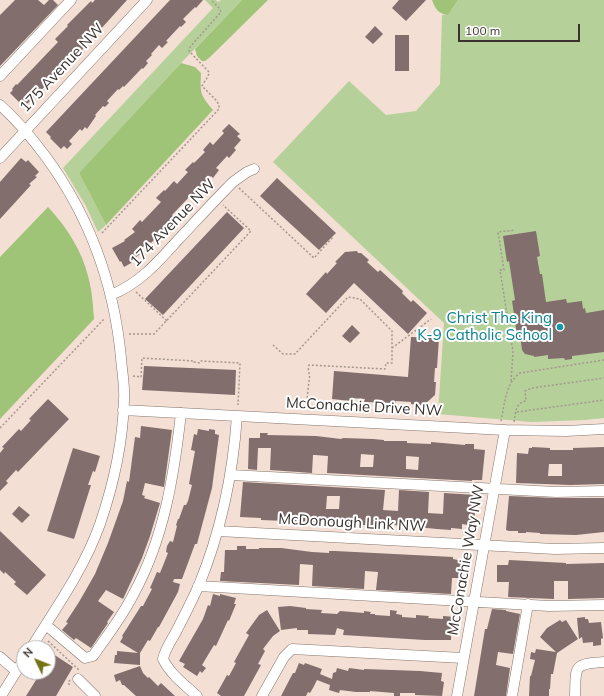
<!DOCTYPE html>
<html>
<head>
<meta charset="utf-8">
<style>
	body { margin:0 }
	#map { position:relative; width:604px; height:696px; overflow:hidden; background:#f3dfd4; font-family:Mulish,sans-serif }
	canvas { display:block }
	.north { position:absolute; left:16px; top:640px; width:40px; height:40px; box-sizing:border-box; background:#fff; border:1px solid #b0adab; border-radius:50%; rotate:313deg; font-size:11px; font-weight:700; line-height:16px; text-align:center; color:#39322e }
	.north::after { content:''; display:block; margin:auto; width:14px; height:18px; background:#747215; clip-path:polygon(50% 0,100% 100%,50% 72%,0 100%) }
	.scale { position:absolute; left:458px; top:24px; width:122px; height:18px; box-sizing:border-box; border:2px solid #39322e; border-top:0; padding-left:5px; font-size:12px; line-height:14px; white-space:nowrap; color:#39322e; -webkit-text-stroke:3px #fff; paint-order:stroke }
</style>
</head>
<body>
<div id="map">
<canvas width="604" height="696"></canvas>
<div class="north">N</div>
<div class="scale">100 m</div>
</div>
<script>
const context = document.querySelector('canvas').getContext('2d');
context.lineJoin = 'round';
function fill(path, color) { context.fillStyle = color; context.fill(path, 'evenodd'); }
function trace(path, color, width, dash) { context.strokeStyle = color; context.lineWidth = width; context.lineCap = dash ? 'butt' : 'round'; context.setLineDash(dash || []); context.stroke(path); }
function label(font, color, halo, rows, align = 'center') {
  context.font = font + ' Mulish,sans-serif'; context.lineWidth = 4; context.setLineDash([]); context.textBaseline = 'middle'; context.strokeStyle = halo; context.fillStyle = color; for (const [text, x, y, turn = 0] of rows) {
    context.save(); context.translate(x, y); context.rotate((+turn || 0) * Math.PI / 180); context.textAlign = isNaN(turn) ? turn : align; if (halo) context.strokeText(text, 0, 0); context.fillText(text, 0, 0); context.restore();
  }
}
fill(new Path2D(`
	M205,0H216L218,2L221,0H242L181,63L79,173L106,225L98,232L86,206L63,168L213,8Z
	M458,0H604V418L585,420L531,422L438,414L444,323L273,162L349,81L386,115L416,111L440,84L442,15H448Z`), '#b5d099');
fill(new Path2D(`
	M242,0H268L209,58L205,61H202L197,56L195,49Z
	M432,0H458L448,15C438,14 435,8 432,0Z
	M181,63L195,67L201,73C200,94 200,94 213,110L106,225L79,173Z
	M48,207C66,226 82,251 88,276C92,290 93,305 94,319L0,419V257Z`), '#9fc377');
fill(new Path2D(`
	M15,0H38L44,5L49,0H53L58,5L0,66V15Z
	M95,0H127L81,51L29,102L26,105L21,100L19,102L10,93L13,90L12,89L16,84L17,85L58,42L55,39L68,26L67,25L91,1L92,3Z
	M170,0H203L196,8L195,7L183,19L186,22L181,27L180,26L166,41L168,42L162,48L159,45L151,54L152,55L146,61L148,63L143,69L142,68L124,87L123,86L119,90L118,89L107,101L109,103L105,107L103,106L95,115L96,116L87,129L85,127L82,131L80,129L69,141L72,144L67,149L64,146L61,149L50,138L51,137L46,132Z
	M399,0H426L406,21L392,8Z
	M375,26L383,34L373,44L365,37Z
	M395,35H409V71H395Z
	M229,124L240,134L237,136L241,140L234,148L236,150L229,158L227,156L216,168L219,170L213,178L211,176L199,188L201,190L195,197L192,194L172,215L175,218L159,235L151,243L150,242L140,249L143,252L132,260L133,262L124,267L121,261L120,262L112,248L125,241L124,240L135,232L132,229L140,220L142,222L161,202L156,198L164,190L165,191L174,181L177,184L188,172L185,170L193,162L194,163L205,152L203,150L210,142L213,145L224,133L222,131Z
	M21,158L26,162L28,160L39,172L35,176L37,177L29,184L31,185L0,219V182Z
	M277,178L336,233L319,250L260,196Z
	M227,212L244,228L163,315L145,299Z
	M536,231L540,256L537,257L540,274H542L546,302L566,299L567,303L582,301L583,309L585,308L586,313L604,310V352L572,356V359L565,360L564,358L548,359V355L534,357V356L525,354L522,350L521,342H518L512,301L515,300L509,261L507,262L503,236Z
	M357,251L358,253H361L369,260L367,262L378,272L380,270L403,291L402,293L411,302L413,300L427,313L408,334L354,283L326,313L306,294L326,272L327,274L337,263L335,262L345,252Z
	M352,325L360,333L350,343L342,336Z
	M411,337L439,338L437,368H435L434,382H436L435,395L425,404L424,403L421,405L411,404V402L396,401V403L364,402L365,399L351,398V401L332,399L334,371L408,377Z
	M144,366L236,370L235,395L142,390Z
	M48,399L69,419L18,472L16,470L6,481L8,483L0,491V453L4,448L2,447L19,429L21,431L31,420L29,419Z
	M141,426L172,430L164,487L145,483L142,495L145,496L144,498L160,503L150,536L142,558L123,599L106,590L98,601L114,612L107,622L108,623L91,648L76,638L74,640L62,630L68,623L66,622L79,602L95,574L108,543L123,501L127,481L129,482L135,437L140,438Z
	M198,429L209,431V429L215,430V434L219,435L212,488L197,544H195L182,579H174L173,582L180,584L178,592L159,627H158L150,641L148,640L140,653V665L114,663L115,655H117V651L138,653L120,642L123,637L122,636L141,606H143L152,589L150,588L157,572L160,573L168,553L166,552L167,546L170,541L173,542L177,526L176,525L178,519H179L184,505H186L188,501L192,485L189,484L195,451L191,450L194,434L197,435Z
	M260,433H268L267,435L316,436L341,439L343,438L373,439L384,440V441H407V443L431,444V442L465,445V444H474V449L485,450L482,480H472V481L327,473L328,456L315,455H313L312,473L270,470L271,448H258L257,470L248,469L249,438H260ZM361,454L374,455L373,467H360ZM406,456L419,457L418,470L406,469Z
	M532,447L550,448V450H573V448L604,447V484L570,485L516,483L517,453L528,454L529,448H532ZM549,464H562V476H548Z
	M73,448L100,456L95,472L93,471L88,485H91L74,539L47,531Z
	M243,482L385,490L383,510L398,511L399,490L429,492L428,513L443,514L444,493L476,495L474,526L462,524V529L451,528V530L437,529L417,527H399L396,525H359L339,524V523L261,520V518L240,517ZM327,496H340L339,509H326Z
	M509,496L556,498H604V532L576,535L540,534V533L526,532V533H518V531H509L506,530Z
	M19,506L30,515L22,523L12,514Z
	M0,531L46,575L27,595L14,584L16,582L5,572L4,574L0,570Z
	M237,546H246V549H259V548H281L312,552L329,553V551H335L453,557V559L463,561L462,578H452L451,594L376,590L378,572L365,571L364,589L312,586L313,565L300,564L299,585L220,581L221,572H224L225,550H237Z
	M509,560L566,563V564L604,563V598L568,599V581H554V599L508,597L509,582H497V565H508Z
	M213,594L220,596V594L236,598L234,604H236L229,621L228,620L216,646L214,645L202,665L206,668L202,673L200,671L197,676L183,667L185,664L179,661L203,619L208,605L210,606Z
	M290,606L306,608V609L322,610L321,613L337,614L340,611L364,613V611L371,612L370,614H375V615L390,616V610L397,611L396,614L402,615V617L416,618V615L429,616L428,618L443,619V616L455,617L454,636L451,635V640H425L343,635L344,630L337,628L335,635L308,634V630H297V628L281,630L278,607Z
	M492,609L506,610V611L520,614L513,654L498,652L496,665L510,668L506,696H474L485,629H487Z
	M267,610L280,631L273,636L263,649L265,651L258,664L261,665L244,696H221L217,693L227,675L229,676L236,663L234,662L249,635L246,633L259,615Z
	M585,617V619H588L589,623L601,622L603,638L601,639V645L593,646V642L583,643L582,637L579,639L577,618Z
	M560,620L562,622L566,620L578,639L557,653L553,674H551L550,689H549V696H529L530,676H531L535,660L530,659L531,652L535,653L536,649L556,652L540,637L547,628Z
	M53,654L73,667L56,696H26L41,672H48V662Z
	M299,663L304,665L305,663L322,669L320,674L332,679L333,673L336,672L337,668L348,671L349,668L364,670V669L420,671L442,673L441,681L444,682L442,696L415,695V693H400V696H394V693L370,691V692H356L340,690L339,693L329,690L330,685L317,680L313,688L310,693L308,692L306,696H281L293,673H295Z
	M140,666L143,673L148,678L149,677L158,686L161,683L175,696H136L124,685H122L120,680L116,682L114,675Z`), '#826e6c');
const minor = new Path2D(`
	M0,76L71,0
	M0,105C17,120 32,138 46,157C90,217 114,283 121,358C122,372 125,386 124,400C123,440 113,486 100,524C84,569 56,608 31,648
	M0,158L147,0
	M111,295C140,283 157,263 177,241C196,221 214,201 233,182L247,172L254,169
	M123,410L505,430L566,431L604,429
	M231,475L556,492L604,491
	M218,531L555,549L604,548
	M198,586L549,606L604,605
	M46,625L85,658L93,656C107,636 122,617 133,595C164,539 174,476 181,413
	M0,657L16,671
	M78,679L95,696
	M1,696L24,659
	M197,696C185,685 170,674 163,659C165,649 171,641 176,632C184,616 192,601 199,585C221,531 233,474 237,416
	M262,696L284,657L292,649L463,658
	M457,696L505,430
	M512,696L528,604
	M575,696C576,667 572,664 604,662`);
trace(minor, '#85746b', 11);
trace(new Path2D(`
	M239,188L314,258L333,237
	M102,233L219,109V106L217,101L202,86C204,81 209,77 209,72L189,51L190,47L221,12L220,9L211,0
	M136,292L167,321
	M129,334H154L251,231L223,205
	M273,345L283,354H295L348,297L360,299L392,331V363H386L385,369L309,365C307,371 311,375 309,381C308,390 307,399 306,408
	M392,348L431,319
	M133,376L141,377L142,358L194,361V362L200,363L201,361L240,363L238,405
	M511,381L513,352L500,270H504L498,232L515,230
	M517,412L604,400
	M501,421C505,403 505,384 520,373L604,360
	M514,422C516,412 515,403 526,401L525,391L532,388L604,378
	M0,428L105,318
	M48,641L79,670
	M70,680L68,683L71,686`), '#a5978f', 1.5, [2, 2]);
trace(minor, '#fff', 10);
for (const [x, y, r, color] of [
	[560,327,4,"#0f9aa8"]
]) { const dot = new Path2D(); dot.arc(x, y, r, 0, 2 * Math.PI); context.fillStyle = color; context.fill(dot); trace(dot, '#fff', 1.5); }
label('15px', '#39322e', '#fff', [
	["175 Avenue NW",62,68,-47],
	["174 Avenue NW",173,223,-46],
	["McConachie Drive NW",364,407,3],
	["McDonough Link NW",352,523,3],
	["McConachie Way NW",466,560,-80]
]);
label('15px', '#0d838f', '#fff', [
	["Christ The King",552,318],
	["K-9 Catholic School",552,335]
], 'right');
</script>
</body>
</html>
